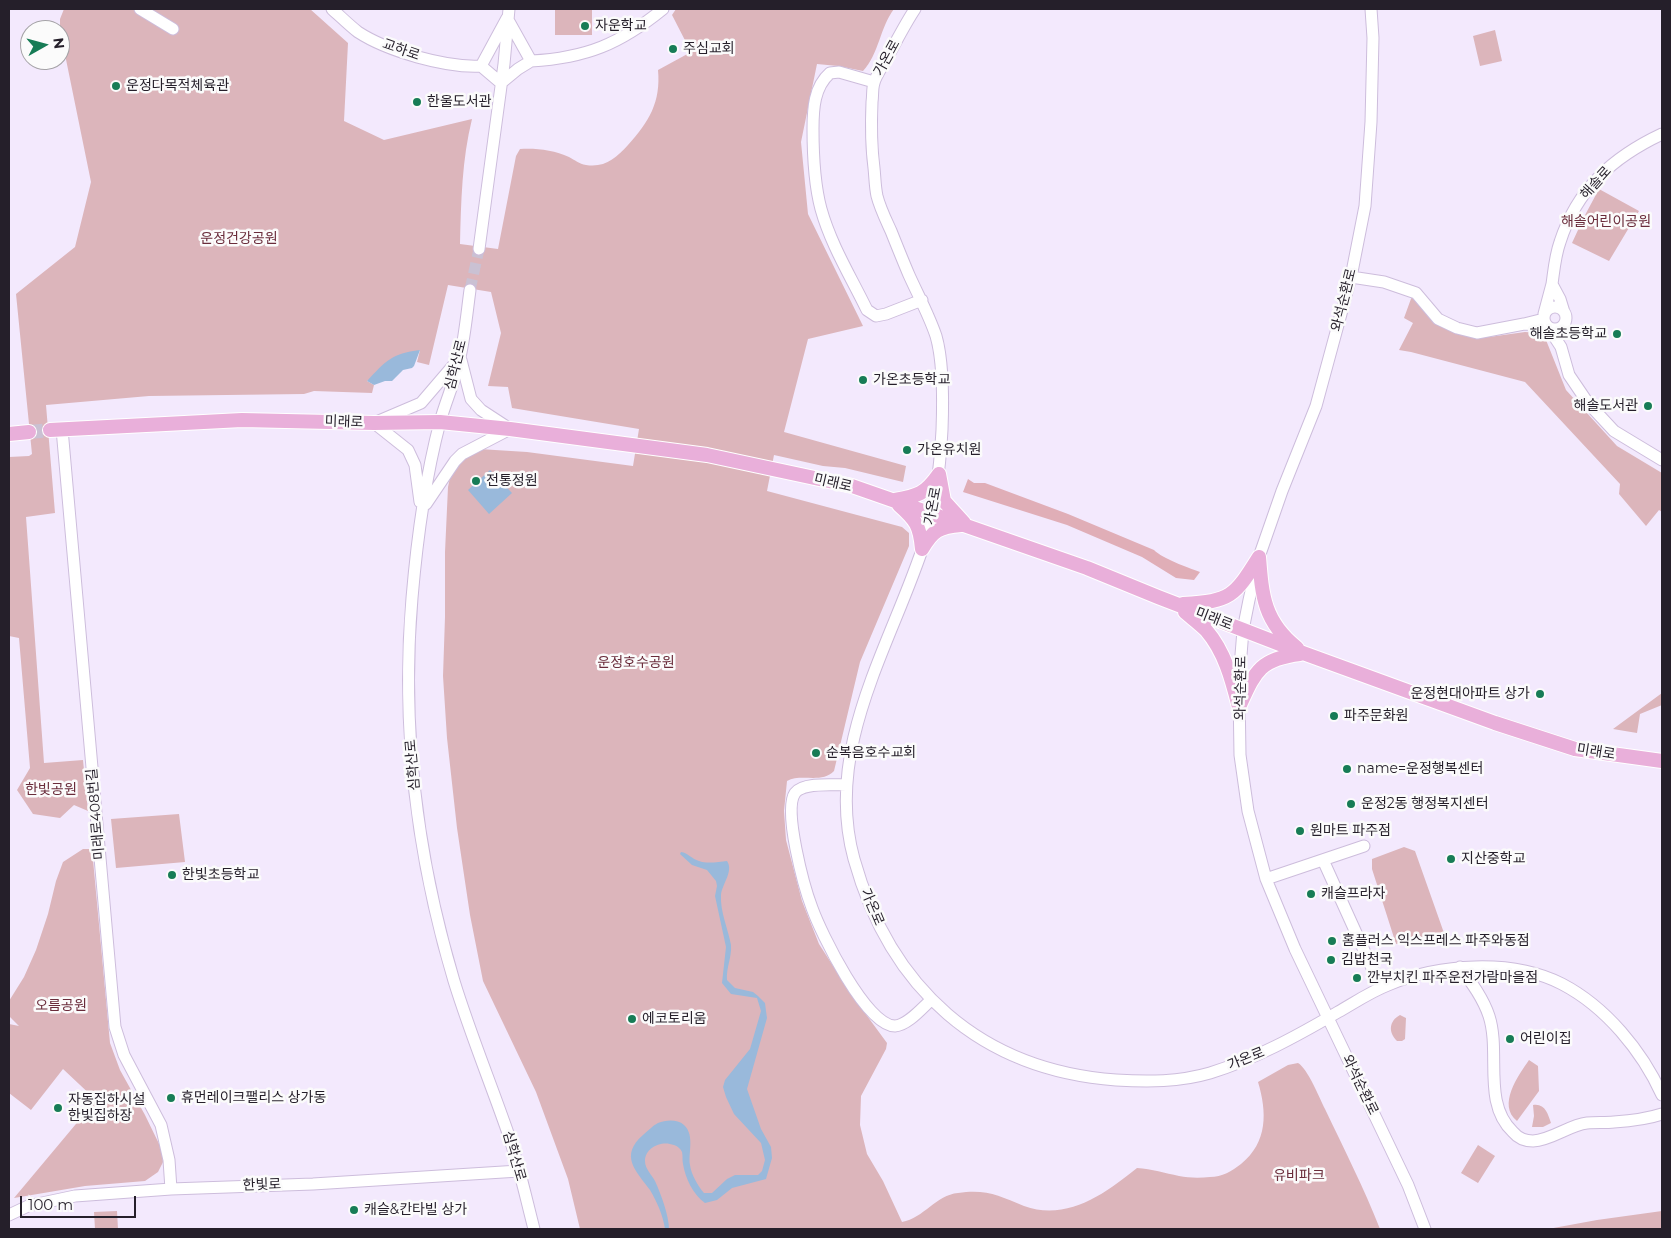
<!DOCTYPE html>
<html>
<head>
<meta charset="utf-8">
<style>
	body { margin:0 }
	#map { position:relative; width:1671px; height:1238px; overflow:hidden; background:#f3e9fd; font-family:Montserrat,sans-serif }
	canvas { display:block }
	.frame { position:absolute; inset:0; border:10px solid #251f2a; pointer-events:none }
	.north { position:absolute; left:20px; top:20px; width:50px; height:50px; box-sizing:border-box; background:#fbfbfb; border:1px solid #a5a3a7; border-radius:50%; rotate:83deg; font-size:14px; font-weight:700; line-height:20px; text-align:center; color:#251f2a }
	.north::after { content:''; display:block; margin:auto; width:18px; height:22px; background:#177c56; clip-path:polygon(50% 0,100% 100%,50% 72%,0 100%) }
	.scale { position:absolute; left:20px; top:1196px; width:116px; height:22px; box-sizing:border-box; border:2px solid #251f2a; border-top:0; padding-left:6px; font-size:15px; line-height:18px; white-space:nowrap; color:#251f2a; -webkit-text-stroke:4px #fbfbfb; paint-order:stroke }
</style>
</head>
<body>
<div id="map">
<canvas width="1671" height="1238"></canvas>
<div class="frame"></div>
<div class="north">N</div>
<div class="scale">100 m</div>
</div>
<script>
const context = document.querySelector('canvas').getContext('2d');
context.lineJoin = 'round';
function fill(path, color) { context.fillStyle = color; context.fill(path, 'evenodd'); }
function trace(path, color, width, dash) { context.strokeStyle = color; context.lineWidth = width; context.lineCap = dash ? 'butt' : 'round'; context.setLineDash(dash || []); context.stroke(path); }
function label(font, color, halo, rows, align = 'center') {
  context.font = font + ' Montserrat,"Noto Sans KR",sans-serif'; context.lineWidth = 5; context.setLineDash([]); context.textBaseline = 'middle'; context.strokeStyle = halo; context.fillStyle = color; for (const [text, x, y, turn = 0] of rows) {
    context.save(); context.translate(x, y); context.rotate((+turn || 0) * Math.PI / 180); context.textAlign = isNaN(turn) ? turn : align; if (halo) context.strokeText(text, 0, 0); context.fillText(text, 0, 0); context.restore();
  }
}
fill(new Path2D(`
	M64,9H310L348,43L344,121L384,140L472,119C462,159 461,202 460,244L498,249L516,156L520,149C536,148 554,150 569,157C575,160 579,164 586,165C605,168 616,158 628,145C649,122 661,102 658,70L691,52L672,15L676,9H894C880,27 879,54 863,71L838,66L817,64L801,142L808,214L863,326L808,339L784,432L906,466L903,482L845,468L823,466L774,455L767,491L902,527L909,533V546L860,662L834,771C822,784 801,773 787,781L784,811L786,840L802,901L819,944L851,994L887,1043L886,1049L861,1096L860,1125L867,1154L883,1181L902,1222C924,1218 936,1195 958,1193C987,1189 999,1196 1024,1206C1067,1222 1106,1193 1137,1168C1152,1169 1165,1173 1179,1176C1189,1178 1200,1178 1210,1177C1222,1177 1232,1171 1241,1164C1268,1142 1267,1112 1258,1082L1288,1065L1298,1063C1308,1069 1319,1097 1325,1109C1344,1149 1364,1188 1380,1229H580L568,1179L536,1092L483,981L470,915L457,828L447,738L443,676L445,617V552L448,487L452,468L479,449L527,452L633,466L639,429L512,408L508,387L488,386L501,333L491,292L448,285L429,365L417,362L420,350L367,381L374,385L372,393L314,391L304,394L149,396L46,405L55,513L26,517L44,763L83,760L88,811L74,805L60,818L33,814L17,790L30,768L19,638L9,636V457L29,456L32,454L16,294L75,247L91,182L60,30V19Z
	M555,9H592V35H555Z
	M1495,30L1502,61L1480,66L1473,36Z
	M1599,189L1639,211L1609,261L1572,243L1584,217Z
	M1412,296L1461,335L1489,337L1525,332L1538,333L1546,340L1566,390L1617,446L1662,473V512L1659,510L1646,526L1619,494L1620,484L1525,382L1411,352L1399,350L1413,323L1404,318Z
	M1662,693V705L1640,714L1637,733L1613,729Z
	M179,814L185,862L116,868L111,819Z
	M1404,847L1415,851L1444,933L1396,944L1372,869V859Z
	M83,849H92L110,1043L120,1070L145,1115L162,1150L163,1162L158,1172L145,1181L85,1186L14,1198L96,1100L63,1069L31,1110L9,1093V1024L19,1026L9,1016V1001L24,977L36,950L48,914L56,881L63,862Z
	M1400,1015L1406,1018L1405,1039L1402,1041H1397C1388,1032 1389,1021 1400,1015Z
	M1529,1060L1538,1066L1539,1091L1517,1121C1497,1105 1518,1076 1529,1060Z
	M1533,1105C1545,1103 1548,1114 1551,1123L1543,1127H1532L1534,1116Z
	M1478,1145L1495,1156L1478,1183L1461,1173Z
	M117,1211L118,1229H95L94,1212Z
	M1662,1211V1229H1548L1597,1220Z`), '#dcb5bb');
fill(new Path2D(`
	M968,479L974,483H985L1068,514L1154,550C1163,559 1187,567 1200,572L1194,580L1176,578L1142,557L1067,525L963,492Z`), '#e0aeb7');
fill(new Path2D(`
	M420,350L414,366L412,368L403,370L392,381H385L374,385L367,381C387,360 391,354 420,350Z
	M490,470L512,493L489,514L468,490Z
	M681,852C688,853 692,859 699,861C706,864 719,862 727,861C734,871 722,884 721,895C720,912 728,928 731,945C732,957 726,968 727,980L735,988L753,992L758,996L765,1003L766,1011L767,1018L747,1089L761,1129L771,1147L772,1158L766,1179L732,1188L717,1200L705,1203C693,1195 685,1177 683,1164C682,1160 683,1156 682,1152C681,1149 677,1146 674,1145C662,1140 645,1147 645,1161C645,1169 652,1175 655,1181C661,1194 669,1216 669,1229H665C663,1215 657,1202 650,1190C636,1171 619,1156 643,1135C648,1131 652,1126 658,1123C666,1120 677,1119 684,1125C695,1135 688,1153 690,1165C691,1174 698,1186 704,1193H712L727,1179L735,1175H758L762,1171L765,1160L761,1143L734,1114L726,1097L723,1087L725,1080L750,1049L761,1011L757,998L731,994L722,983L726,947L715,896L717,886L716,881L707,870L692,865L680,854Z`), '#99b9db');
trace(new Path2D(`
	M470,290L479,249`), '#cac1d3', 11, [11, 5.5]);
trace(new Path2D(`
	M29,432L50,430`), '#cac1d3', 14, [14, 7]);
const minor = new Path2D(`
	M140,9L173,29
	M332,9C340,16 349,25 358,32C387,51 446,68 481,66
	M915,9C905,24 896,42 887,58C883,66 876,75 874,83C872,89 873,96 872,102C871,125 871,145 874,168C875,177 875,187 877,196C880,208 886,220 891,231C897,246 903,261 909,275C918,295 929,315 936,336C943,360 943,404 942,430C940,467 936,505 925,541C892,644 823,747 854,859C890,988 980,1070 1116,1080C1148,1082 1179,1082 1210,1073C1255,1059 1297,1036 1338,1012C1354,1003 1370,992 1388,985C1439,964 1511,958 1562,984C1606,1007 1642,1051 1662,1095
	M1371,9L1373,38L1371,122L1365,206L1351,277L1316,406L1282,491L1259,557L1249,600L1243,630L1241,655L1239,692L1240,755L1248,811L1266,879L1295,949L1408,1185L1425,1229
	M507,18L531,61L518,69L501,83L481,66Z
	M531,61C586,58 620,44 663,9
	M874,82L839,72L830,73C814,87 813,109 813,129C813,156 814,183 821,209C831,245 851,277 867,310L876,316L886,314L922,300
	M479,249L504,64L509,9
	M1351,277L1384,282L1416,293L1438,319L1457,328L1477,333L1524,324
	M1552,284C1554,270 1555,256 1560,242C1577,189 1613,157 1662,134
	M470,290C467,312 465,335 460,357C456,379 446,400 440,422C425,479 417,539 412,598C401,727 417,857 454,981C470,1033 491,1084 509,1136C519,1166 526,1198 534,1229
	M1544 318a11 11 0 1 1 22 0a11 11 0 1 1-22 0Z
	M1546,325L1524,324L1544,319V314L1552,284L1560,299L1564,312
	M1548,327L1561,347L1569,375L1588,403L1614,431L1662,460
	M62,429L115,1027L124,1055L161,1125L169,1160L171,1189
	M420,502L415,465L408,450L374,423L421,403L457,361
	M426,504L455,461L462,454L510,429L481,410L471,399L461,360
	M846,785C834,785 803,782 795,793C783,810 804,887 812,908C821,933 866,1026 895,1026C908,1025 922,1008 931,1000
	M1323,860L1381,988
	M1266,879L1364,846
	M1460,967C1471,982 1483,998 1489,1016C1501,1053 1482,1103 1513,1132C1518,1138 1525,1141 1533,1141C1552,1140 1569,1125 1587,1123C1596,1122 1605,1123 1614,1122C1629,1121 1647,1119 1662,1114
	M9,1215L28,1206L75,1196L171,1189L313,1184L519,1171`);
const major = new Path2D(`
	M50,430L242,420L374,423L440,422L510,429L707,455L852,486L1087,568L1158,597L1303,653L1495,723L1575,749L1662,761
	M9,434L29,432
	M939,474L944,501L964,523
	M895,500C918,496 925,494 939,474
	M899,505C916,520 920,526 922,549
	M922,549C933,530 939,527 961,525
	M1259,557C1262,596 1264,622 1297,648
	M1183,604C1231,601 1234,597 1259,557
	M1185,612C1192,618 1200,624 1206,630C1225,652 1232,680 1239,707
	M1239,707C1255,672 1259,659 1300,654`);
trace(minor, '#cdbddc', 13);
trace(major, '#fff', 16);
trace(minor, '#fff', 11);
trace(major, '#e9afda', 14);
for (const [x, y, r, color] of [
	[585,26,5,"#177c56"],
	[673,49,5,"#177c56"],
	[116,86,5,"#177c56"],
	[417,102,5,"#177c56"],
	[1617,334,5,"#177c56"],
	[863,380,5,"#177c56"],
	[1648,406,5,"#177c56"],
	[907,450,5,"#177c56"],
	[476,481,5,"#177c56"],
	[1540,694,5,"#177c56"],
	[1334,716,5,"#177c56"],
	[816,753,5,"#177c56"],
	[1347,769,5,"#177c56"],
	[1351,804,5,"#177c56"],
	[1300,831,5,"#177c56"],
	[1451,859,5,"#177c56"],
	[172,875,5,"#177c56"],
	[1311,894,5,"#177c56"],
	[1332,941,5,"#177c56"],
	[1331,960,5,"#177c56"],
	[1357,978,5,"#177c56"],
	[632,1019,5,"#177c56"],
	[1510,1039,5,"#177c56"],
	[171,1098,5,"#177c56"],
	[58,1108,5,"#177c56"],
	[354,1210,5,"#177c56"]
]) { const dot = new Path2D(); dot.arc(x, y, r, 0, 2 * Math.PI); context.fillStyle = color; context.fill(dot); trace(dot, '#fbfbfb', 2); }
label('14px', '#251f2a', '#fbfbfb', [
	["자운학교",595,26],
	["주심교회",683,49],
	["운정다목적체육관",126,86],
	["한울도서관",427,102],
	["해솔초등학교",1607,334,"right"],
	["가온초등학교",873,380],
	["해솔도서관",1638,406,"right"],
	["가온유치원",917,450],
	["전통정원",486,481],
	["운정현대아파트 상가",1530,694,"right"],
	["파주문화원",1344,716],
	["순복음호수교회",826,753],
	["name=운정행복센터",1357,769],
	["운정2동 행정복지센터",1361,804],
	["원마트 파주점",1310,831],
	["지산중학교",1461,859],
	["한빛초등학교",182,875],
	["캐슬프라자",1321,894],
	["홈플러스 익스프레스 파주와동점",1342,941],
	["김밥천국",1341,960],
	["깐부치킨 파주운전가람마을점",1367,978],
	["에코토리움",642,1019],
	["어린이집",1520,1039],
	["휴먼레이크팰리스 상가동",181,1098],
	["자동집하시설",68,1100],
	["한빛집하장",68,1116],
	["캐슬&칸타빌 상가",364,1210]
], 'left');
label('14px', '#251f2a', '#fbfbfb', [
	["교하로",401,50,19],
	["가온로",887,58,-61],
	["해솔로",1596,183,-48],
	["와석순환로",1344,300,-76],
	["심학산로",456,365,-76],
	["미래로",344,422,2],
	["미래로",833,483,13],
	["가온로",933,506,-79],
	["미래로",1214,619,21],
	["와석순환로",1241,688,-89],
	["미래로",1596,752,9],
	["심학산로",413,765,-95],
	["미래로408번길",96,814,-95],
	["가온로",872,907,67],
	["가온로",1246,1059,-22],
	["와석순환로",1360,1085,64],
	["심학산로",514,1156,74],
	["한빛로",262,1185,-2]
]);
label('14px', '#6a2c3b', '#fbfbfb', [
	["해솔어린이공원",1606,222],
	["운정건강공원",239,239],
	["운정호수공원",636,663],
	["한빛공원",51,790],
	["오름공원",61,1006],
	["유비파크",1299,1176]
]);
</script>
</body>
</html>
